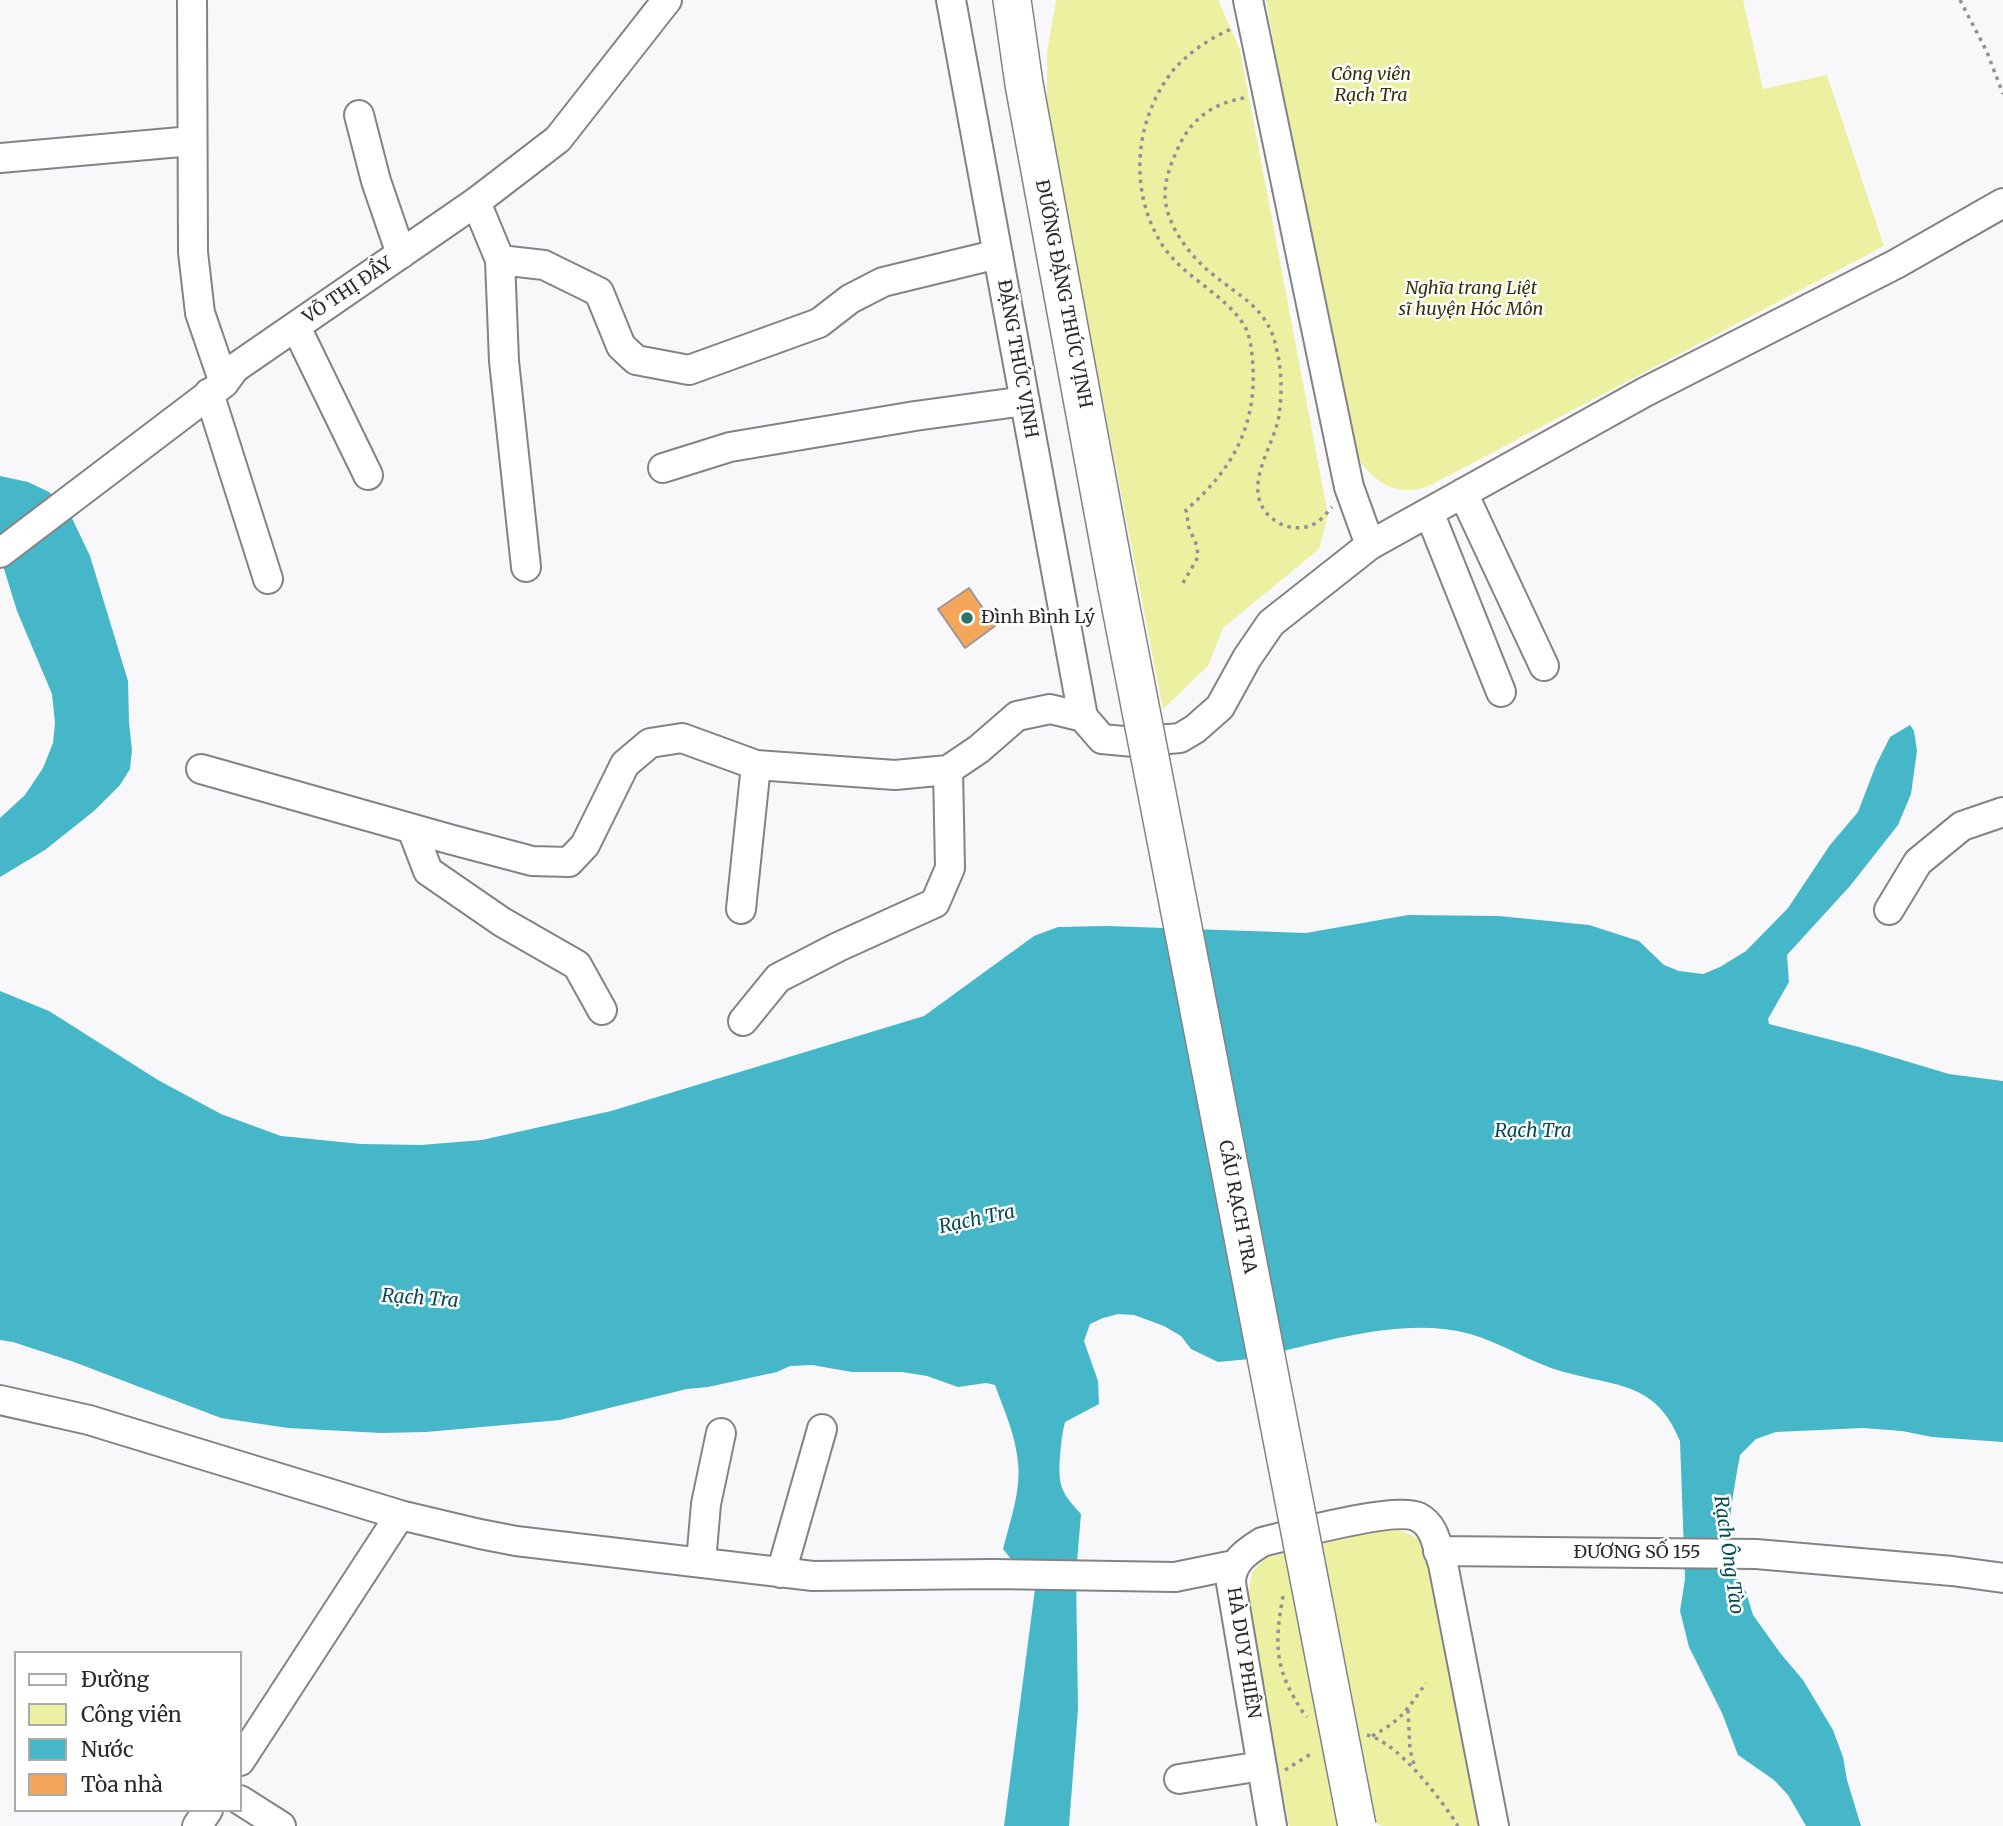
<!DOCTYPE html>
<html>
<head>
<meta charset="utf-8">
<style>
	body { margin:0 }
	#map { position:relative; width:2003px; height:1826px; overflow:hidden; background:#f8f8fb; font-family:Merriweather,serif }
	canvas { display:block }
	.legend { position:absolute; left:14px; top:1651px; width:228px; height:161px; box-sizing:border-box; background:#fff; border:2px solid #aaa; margin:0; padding:9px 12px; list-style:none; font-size:21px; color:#2a2a2b }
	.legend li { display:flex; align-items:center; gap:14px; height:35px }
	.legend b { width:35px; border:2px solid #aaa }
</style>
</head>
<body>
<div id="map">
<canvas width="2003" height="1826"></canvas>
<ul class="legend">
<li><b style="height:9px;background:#fff"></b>Đường</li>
<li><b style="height:19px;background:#ecf0a1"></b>Công viên</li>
<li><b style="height:19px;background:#45b7c9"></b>Nước</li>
<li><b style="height:19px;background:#f4a75b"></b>Tòa nhà</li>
</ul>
</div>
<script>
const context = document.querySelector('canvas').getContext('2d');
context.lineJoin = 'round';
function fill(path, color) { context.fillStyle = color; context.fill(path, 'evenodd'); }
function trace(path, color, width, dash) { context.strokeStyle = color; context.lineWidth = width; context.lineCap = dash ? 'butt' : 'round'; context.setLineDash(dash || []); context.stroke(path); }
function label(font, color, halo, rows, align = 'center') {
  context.font = font + ' Merriweather,serif'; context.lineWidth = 5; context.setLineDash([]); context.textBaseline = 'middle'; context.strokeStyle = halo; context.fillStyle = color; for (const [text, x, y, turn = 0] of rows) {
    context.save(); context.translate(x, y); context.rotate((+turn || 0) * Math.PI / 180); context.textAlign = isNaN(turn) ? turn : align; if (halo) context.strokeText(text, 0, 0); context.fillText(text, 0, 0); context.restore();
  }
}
fill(new Path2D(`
	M1056,0H1218L1219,2L1240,50L1328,515L1319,549L1223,628L1208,666L1163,709L1047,112V52Z
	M1266,0H1743L1763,89L1827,75L1884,246L1427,487C1422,488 1416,490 1410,490C1386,492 1367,473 1355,454L1299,187Z
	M1398,1529L1419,1539L1430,1562L1479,1826H1382L1366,1818L1347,1826H1289L1248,1598L1252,1572L1266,1558L1379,1530Z`), '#ecf0a1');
fill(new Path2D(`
	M0,476L28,482L49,492L70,514L90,556L128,681L129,723L132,750L130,769L120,785L94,811L45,850L0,877V818L25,795L43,768L53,743L55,723L52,694L17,611L0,556Z
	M1910,725L1914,731L1917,751L1911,794L1898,825L1850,886L1787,955L1789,982L1768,1019L1769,1024L1859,1047L1949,1074L2003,1081V1442L1932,1437L1902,1431L1863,1428L1776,1432L1756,1439L1740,1455L1734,1489L1724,1560L1746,1592L1753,1615L1781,1654L1803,1680L1833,1730L1843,1757L1847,1780L1861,1826H1806L1788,1795L1774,1780L1738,1755L1722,1713L1689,1647L1680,1611L1685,1579L1680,1441C1656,1382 1618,1387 1564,1372C1531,1363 1502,1343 1470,1334C1407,1317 1336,1339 1275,1353L1261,1358L1218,1362L1191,1349L1181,1336L1164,1326L1134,1315L1118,1314L1103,1318L1090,1324L1084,1341L1098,1381L1099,1404L1065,1422C1062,1433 1061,1445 1060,1456C1058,1486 1061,1492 1081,1514L1076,1574L1078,1709L1069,1826H1004L1035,1589L1003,1549C1010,1522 1021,1491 1018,1463C1016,1436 1004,1410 995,1385L986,1383L958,1387L927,1376L902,1372H852L812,1365L790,1366L777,1372L708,1387L687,1389L560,1420L426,1432L381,1433L288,1428L221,1418L74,1362L13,1342L0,1340V991L49,1011L158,1080L221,1114L281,1136L361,1144L421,1145L482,1140L611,1111L924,1016L1034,936L1058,927L1107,926L1306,933L1408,915L1499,916L1589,925L1639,941L1664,965L1679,971L1703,974L1720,967L1746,951L1788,908L1830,845L1858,812L1876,765L1890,737Z`), '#45b7c9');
const building = new Path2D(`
	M969,588L995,626L965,648L938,609Z`);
fill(building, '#f4a75b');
trace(building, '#9a9795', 2);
const minor = new Path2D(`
	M192,0L193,252L200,313L224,383
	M951,0L1083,717
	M359,115L376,181L401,254
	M0,158L192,141
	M476,202L500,260L544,265L599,292L621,346L636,360L689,370L819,323L850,299L883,282L998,254
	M500,260L504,361L526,567
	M296,327L368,475
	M209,393L268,579
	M663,468L730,447L915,416L1025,401
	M1463,493L1544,666
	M1429,512L1501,692
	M1370,545L1645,392L1896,264L2003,203
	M0,553L224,383L235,368L476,202L558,139L667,0
	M201,769L449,839L532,861L569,862L585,845L625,764L650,743L682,738L756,765L895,775L948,770L979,749L1017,716L1050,709L1083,717L1102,739L1134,742L1180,738L1195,729L1220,707L1247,658L1271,623L1370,545L1349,487L1248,0
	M412,829L428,871L502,922L577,965L602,1010
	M741,909L756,765
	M1889,910L1918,862L1962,826L2003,812
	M743,1021L778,978L838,947L935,903L950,868L948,770
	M0,1400L89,1420L400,1515L480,1534L516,1541L813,1576L993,1574L1175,1577L1234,1565
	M1438,1551L1756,1554L1952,1571L2003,1578
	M701,1562L706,1504L721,1433
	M781,1573L822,1429
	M240,1761L400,1515
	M1179,1779L1262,1766
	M240,1800L281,1826
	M197,1826L208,1810
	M1272,1826L1231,1583C1231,1562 1246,1552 1262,1542C1291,1535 1395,1506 1418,1517C1436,1526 1437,1548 1443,1564L1494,1826`);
const major = new Path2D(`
	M1012,0L1024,84L1117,587`);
trace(minor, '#838386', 32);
trace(major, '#838386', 40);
trace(new Path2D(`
	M1960,0L1987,52L2003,94
	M1244,98C1214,103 1192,118 1179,146C1172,161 1166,175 1165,192C1164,222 1188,254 1211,273C1241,298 1269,308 1277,351C1282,372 1282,395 1279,415C1275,444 1244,483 1265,511C1278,529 1305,534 1321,519C1325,516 1328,511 1332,507
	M1183,583L1198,557L1197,546L1189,528L1186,510C1231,471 1256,428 1253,367C1252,353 1251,337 1244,325C1224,293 1182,277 1161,243C1129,190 1134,123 1171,73C1186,54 1209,39 1231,29
	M1283,1596C1276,1636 1273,1662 1295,1699C1298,1705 1302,1712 1307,1717
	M1408,1710L1410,1750L1415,1768
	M1367,1735C1398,1742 1441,1799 1458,1826
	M1372,1736C1403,1719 1406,1711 1426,1683
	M1285,1770L1314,1752`), '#929294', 3.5, [3.5, 5]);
trace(minor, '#fff', 28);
trace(major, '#fff', 37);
const majorBridge = new Path2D(`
	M1117,587L1357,1826`);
trace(majorBridge, '#838386', 40, []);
trace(majorBridge, '#fff', 37);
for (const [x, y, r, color] of [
	[967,618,7,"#2c736a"]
]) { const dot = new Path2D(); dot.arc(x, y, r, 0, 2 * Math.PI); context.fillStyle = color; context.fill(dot); trace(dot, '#fff', 2.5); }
label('italic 18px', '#343506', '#fff', [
	["Công viên",1371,75],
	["Rạch Tra",1371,96],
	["Nghĩa trang Liệt",1471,289],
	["sĩ huyện Hóc Môn",1471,310]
]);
label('18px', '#2a2a2b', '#fff', [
	["VÕ THỊ ĐẦY",348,291,-34],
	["ĐƯỜNG ĐẶNG THÚC VỊNH",1063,294,79],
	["ĐẶNG THÚC VỊNH",1017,359,80],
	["CẦU RẠCH TRA",1237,1207,79],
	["ĐƯƠNG SỐ 155",1637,1553],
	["HÀ DUY PHIÊN",1243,1653,81]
]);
label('18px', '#2a2a2b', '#fff', [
	["Đình Bình Lý",981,618]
], 'left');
label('italic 19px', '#044b54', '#fff', [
	["Rạch Tra",1533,1132],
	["Rạch Tra",977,1220,-12],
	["Rạch Tra",420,1299,4],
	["Rạch Ông Tào",1728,1555,82]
]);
</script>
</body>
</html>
